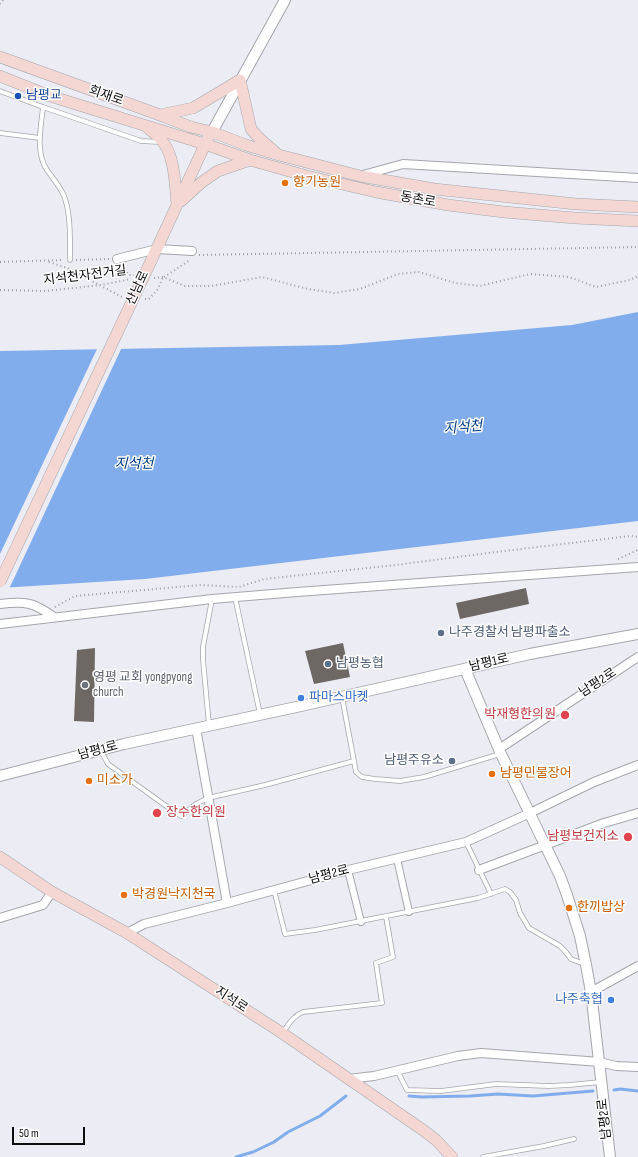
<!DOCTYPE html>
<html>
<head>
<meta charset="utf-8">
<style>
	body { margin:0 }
	#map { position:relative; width:638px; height:1157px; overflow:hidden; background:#ecedf4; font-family:"Sofia Sans Condensed",sans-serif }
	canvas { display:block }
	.scale { position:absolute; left:12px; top:1127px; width:73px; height:18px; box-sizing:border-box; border:2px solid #0d0d10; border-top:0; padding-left:5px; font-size:12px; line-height:14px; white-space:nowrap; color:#0d0d10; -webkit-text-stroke:3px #fff; paint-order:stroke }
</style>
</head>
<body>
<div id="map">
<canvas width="638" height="1157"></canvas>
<div class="scale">50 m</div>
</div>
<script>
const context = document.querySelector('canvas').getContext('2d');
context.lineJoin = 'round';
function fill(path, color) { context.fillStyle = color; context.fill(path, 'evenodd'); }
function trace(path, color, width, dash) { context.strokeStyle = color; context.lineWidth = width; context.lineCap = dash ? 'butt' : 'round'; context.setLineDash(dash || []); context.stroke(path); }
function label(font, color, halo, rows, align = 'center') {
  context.font = font + ' "Sofia Sans Condensed","Noto Sans KR",sans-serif'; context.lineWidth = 3; context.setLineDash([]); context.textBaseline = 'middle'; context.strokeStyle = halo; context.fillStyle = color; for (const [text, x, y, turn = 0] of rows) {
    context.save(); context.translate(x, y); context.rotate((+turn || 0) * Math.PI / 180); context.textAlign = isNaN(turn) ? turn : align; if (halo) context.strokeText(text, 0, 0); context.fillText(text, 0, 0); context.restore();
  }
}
fill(new Path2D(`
	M638,312V521L145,579L0,588V351L339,345L572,325Z`), '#82adec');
fill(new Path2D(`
	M98,347H122L9,589L0,590V554Z`), '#ecedf4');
trace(new Path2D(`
	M614,1090L620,1089L638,1091
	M409,1096L422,1097L470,1096L498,1094L533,1096L593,1091
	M236,1157L253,1152L274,1142L288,1132L320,1116L346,1096`), '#82adec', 3);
fill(new Path2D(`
	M526,588L529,604L460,619L456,603Z
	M343,643L350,677L314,684L305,651Z
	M95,648L94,722L74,721L77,650Z`), '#6e6865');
const service = new Path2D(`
	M0,91L43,107L141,141L161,142
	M43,107C41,127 35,152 47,170C53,179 60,186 64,196C71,213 70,241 70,260
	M0,133L40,138
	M235,597L260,714
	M342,697L356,772L362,777L375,779L400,781L424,777L500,754
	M209,725L203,660V647L212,599
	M101,751L108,764L173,811L181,816L196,804L208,798L265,785L354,761
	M466,842L491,894
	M274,890L285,934L315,930L478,898L505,889L510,892L516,900L520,913L529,928L560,946L565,951L571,959L584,964
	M283,1032C289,1024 293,1016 303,1012L382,1003L376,963L393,957L386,917
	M397,1070L407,1090L441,1091L496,1084L549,1086L569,1085L601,1082
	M483,1157L544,1146L574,1139`);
const pedestrian = new Path2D(`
	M397,859L409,912
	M348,870L361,922`);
const minor = new Path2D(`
	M363,175L403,164L638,178
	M117,259L157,249L192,251
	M0,604C25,601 33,602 54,617
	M0,624L212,599L297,592L638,567
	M196,728L227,903
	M499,749L638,657
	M479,870L604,823L638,813
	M0,918L43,905L52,892
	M127,933L144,924L227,903L348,870L466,842L530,813L594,782L638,765
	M591,992L638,966
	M348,1079L374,1076L458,1056L481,1053L587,1061L599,1062L616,1066L638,1067`);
const tertiary = new Path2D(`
	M212,132L285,0
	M465,669L501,754L560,876L567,895L580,936L586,965L591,992L610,1157
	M0,776L124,744L301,706L530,654L638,634`);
const secondary = new Path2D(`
	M0,57L160,115L191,127L212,132L246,145L279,155L360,176L434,189L576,204L638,207
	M0,76L50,96L205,144L250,160L307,176L376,192L448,205L504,212L575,218L638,221
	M160,115L193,108L205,101L240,80L251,129L258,137L275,152
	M147,127C152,132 159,136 163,142C175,157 175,186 177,204
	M181,201L202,182L218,171L250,160
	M151,261L208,138
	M0,857L52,892L127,933L282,1033L423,1130L436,1140L452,1157`);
trace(service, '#a4a6ac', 5.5);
trace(pedestrian, '#a4a6ac', 8);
trace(minor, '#a4a6ac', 10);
trace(tertiary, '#a4a6ac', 12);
trace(secondary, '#a4a6ac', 12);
trace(new Path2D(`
	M0,4L3,0
	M199,255L638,247
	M76,260L109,259
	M0,262L63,260
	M49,262L67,268L122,297
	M122,266L129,275H134
	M164,277L190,260
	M154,278L163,277L185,286H211L262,277L308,289L334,293L360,289L398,274L419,272L455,283L480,286L530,274L569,277L596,287L630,280L638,276
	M0,290L46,291L101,285L131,279
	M145,299H149L158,289L163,277
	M618,559L638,550
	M55,607L75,596L201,585L239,587L264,579L396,565L496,552L630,536L638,537`), '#9b9ca1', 2, [1, 3]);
trace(service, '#fff', 4);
trace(pedestrian, '#fff', 6);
trace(minor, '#fff', 8);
trace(tertiary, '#fff', 10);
trace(secondary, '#f4d7d3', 11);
const secondaryBridge = new Path2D(`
	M0,582L151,261`);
trace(secondaryBridge, '#a4a6ac', 12, []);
trace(secondaryBridge, '#f4d7d3', 11);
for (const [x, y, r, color] of [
	[18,96,4,"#1a4fb4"],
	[285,183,4,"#e8710a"],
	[441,633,4,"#5c6f8a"],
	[328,664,4,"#5c6f8a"],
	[85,685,4,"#6b7280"],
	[301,698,4,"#3f7fe0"],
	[565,715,5,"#e0444e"],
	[452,761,4,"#5c6f8a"],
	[492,774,4,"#e8710a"],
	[89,781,4,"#e8710a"],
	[157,813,5,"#e0444e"],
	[628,837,5,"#e0444e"],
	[124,895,4,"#e8710a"],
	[569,908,4,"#e8710a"],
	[611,1000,4,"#3f7fe0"]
]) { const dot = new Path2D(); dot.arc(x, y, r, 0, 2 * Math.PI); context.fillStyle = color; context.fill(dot); trace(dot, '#fff', 1.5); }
label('13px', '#164399', '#fff', [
	["남평교",26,96]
], 'left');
label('13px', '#0d0d10', '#fff', [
	["회재로",106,96,19],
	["동촌로",418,200,10],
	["지석천자전거길",85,276,-7],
	["산남로",138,288,-65],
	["남평1로",489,663,-13],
	["남평2로",598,683,-33],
	["남평1로",98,751,-15],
	["남평2로",329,875,-15],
	["지석로",231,1000,33],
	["남평2로",605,1119,-96]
]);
label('13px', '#c56008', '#fff', [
	["향기농원",293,183],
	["남평민물장어",500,774],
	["미소가",97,781],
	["박경원낙지천국",132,895],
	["한끼밥상",577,908]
], 'left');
label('13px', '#4e5e75', '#fff', [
	["나주경찰서 남평파출소",449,633],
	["남평농협",336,664],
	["남평주유소",444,761,"right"]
], 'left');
label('13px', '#5b616d', '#fff', [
	["영평 교회 yongpyong",93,678],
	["church",93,693]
], 'left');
label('13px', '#366cbe', '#fff', [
	["파마스마켓",309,698],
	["나주축협",603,1000,"right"]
], 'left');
label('13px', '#be3a42', '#fff', [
	["박재형한의원",556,715],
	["장수한의원",166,813,"left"],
	["남평보건지소",619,837]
], 'right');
label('italic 14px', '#013c83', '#fff', [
	["지석천",463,428,-5],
	["지석천",134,464]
]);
</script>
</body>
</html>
